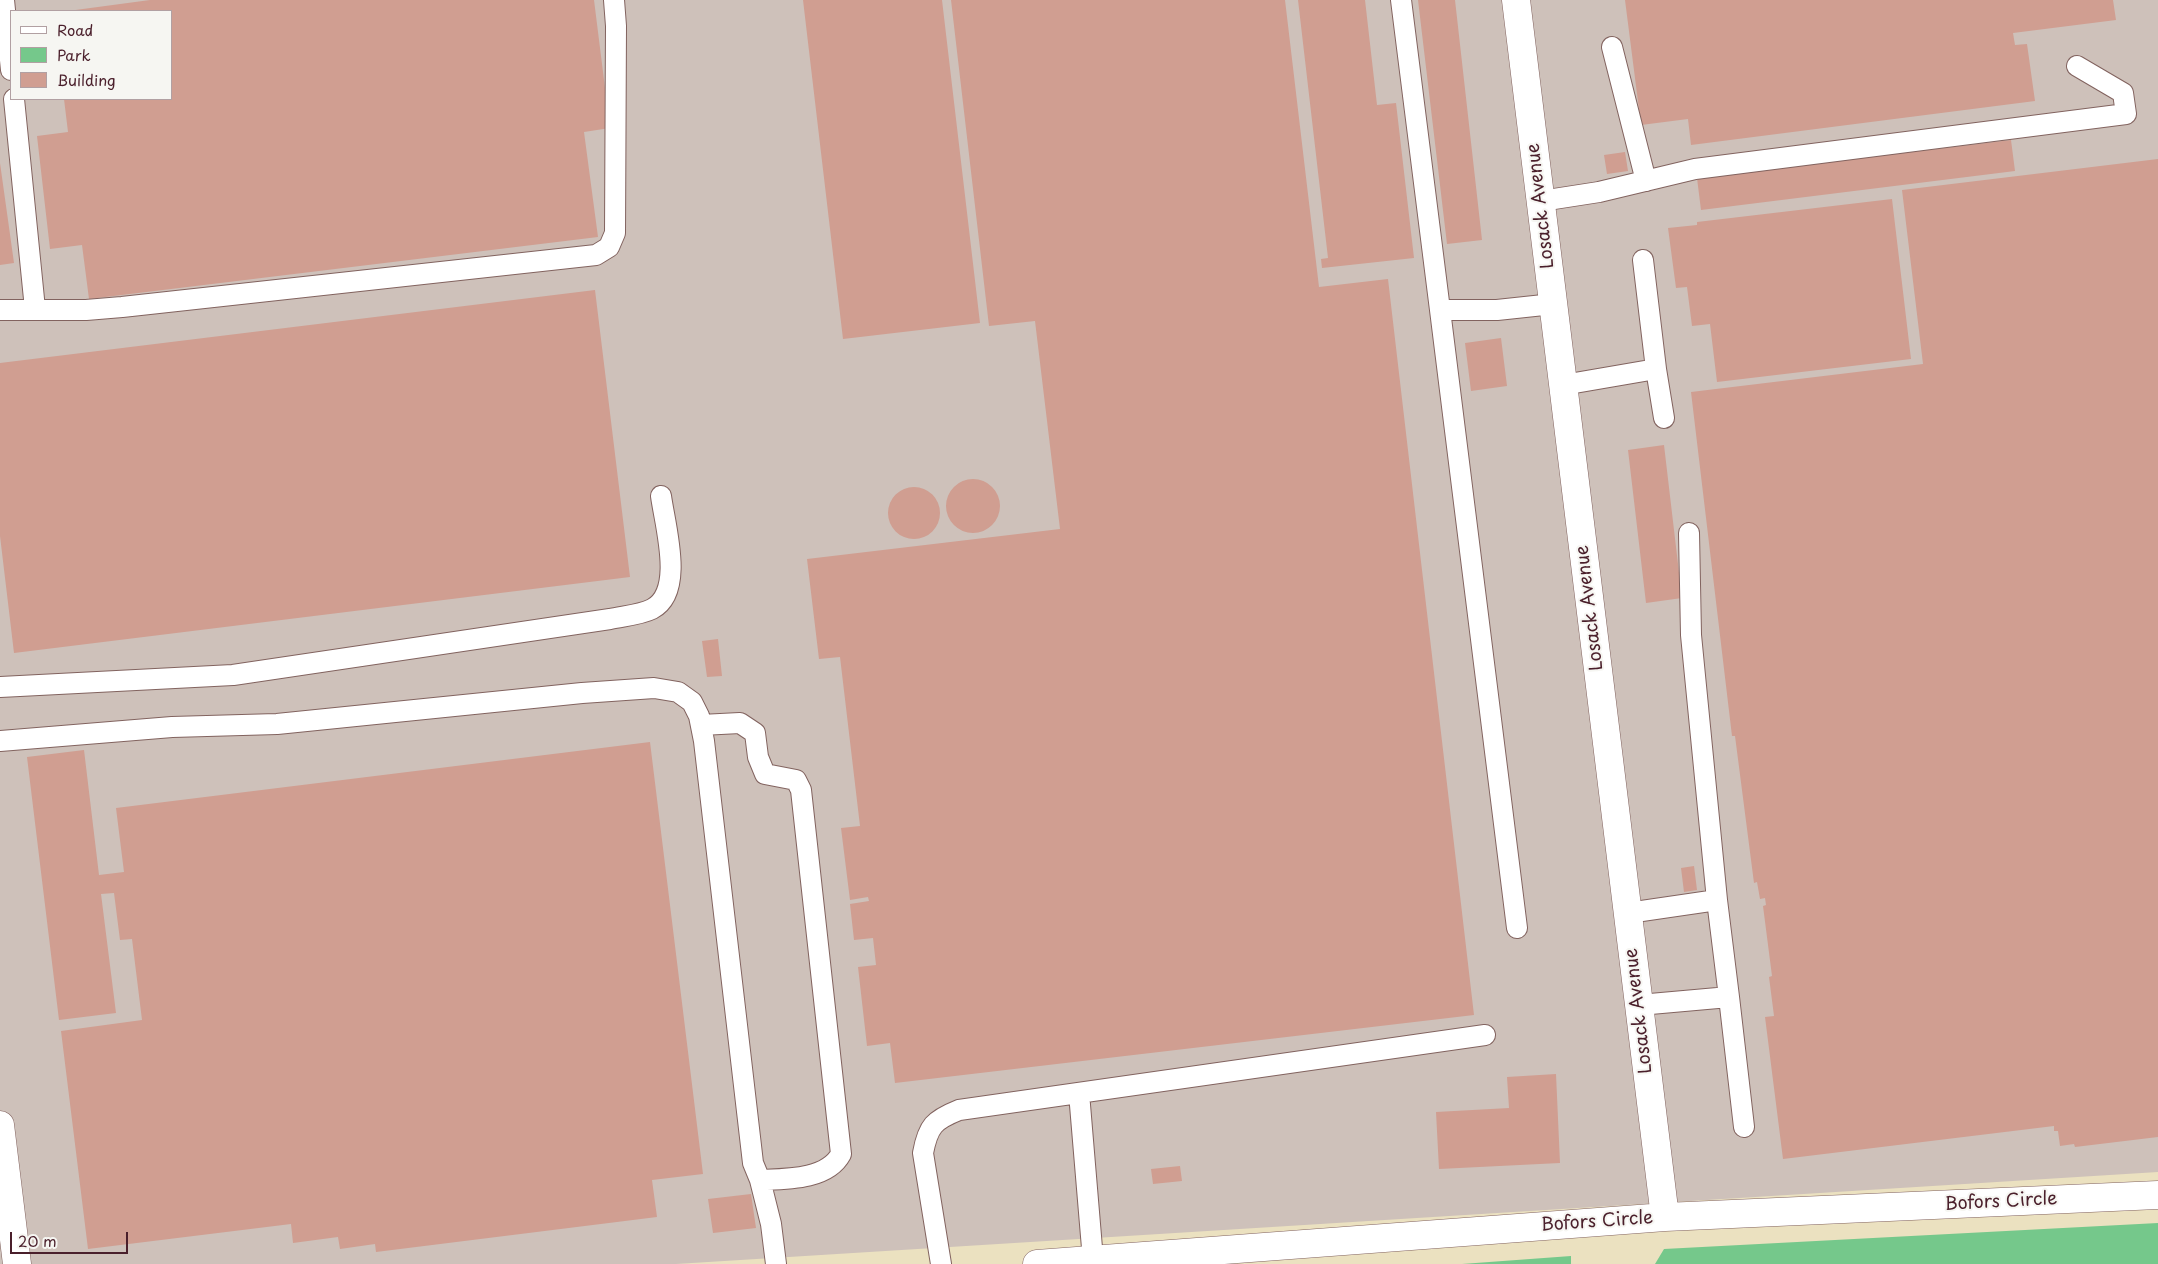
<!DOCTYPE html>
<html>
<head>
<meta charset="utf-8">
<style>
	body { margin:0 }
	#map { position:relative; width:2158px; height:1264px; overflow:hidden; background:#ebe1c0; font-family:"Playpen Sans",sans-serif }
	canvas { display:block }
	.legend { position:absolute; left:10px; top:10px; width:162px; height:90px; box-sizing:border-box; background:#f6f6f2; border:1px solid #b1a0a2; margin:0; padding:6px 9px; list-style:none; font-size:15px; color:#4a1f2b }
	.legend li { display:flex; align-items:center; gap:10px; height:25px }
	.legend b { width:25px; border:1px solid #b1a0a2 }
	.scale { position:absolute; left:10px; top:1232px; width:118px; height:22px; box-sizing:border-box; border:2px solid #4a1f2b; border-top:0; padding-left:6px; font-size:15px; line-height:18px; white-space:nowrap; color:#4a1f2b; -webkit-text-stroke:4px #f6f6f2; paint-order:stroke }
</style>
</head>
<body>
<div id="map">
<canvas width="2158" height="1264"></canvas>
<ul class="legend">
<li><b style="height:6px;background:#fff"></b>Road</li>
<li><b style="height:14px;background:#75c88b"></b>Park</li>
<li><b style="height:14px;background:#d09e91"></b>Building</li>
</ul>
<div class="scale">20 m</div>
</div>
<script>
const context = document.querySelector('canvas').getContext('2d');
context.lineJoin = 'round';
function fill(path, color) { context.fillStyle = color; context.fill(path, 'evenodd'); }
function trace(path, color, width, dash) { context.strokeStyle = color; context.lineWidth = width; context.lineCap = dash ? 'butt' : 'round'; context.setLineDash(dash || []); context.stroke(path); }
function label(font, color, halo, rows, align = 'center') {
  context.font = font + ' "Playpen Sans",sans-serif'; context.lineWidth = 4; context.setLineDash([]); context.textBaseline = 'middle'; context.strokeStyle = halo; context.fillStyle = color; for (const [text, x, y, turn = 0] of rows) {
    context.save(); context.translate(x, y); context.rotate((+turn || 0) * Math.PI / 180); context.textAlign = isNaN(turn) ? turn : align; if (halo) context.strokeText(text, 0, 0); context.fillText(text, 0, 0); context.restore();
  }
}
fill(new Path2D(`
	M0,0H2158V1172L676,1264H0ZM11,11H171V99H11Z`), '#cec1ba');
fill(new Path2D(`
	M2158,1223V1264H1655L1664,1249Z
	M1571,1256V1264H1462Z`), '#75c88b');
fill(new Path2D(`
	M150,0H594L610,128L584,132L598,237L89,299L82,245L50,249L37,136L68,132L64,99H171V11H68Z
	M803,0H942L980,323L843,339Z
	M951,0H1285L1319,287L1388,279L1474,1015L895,1083L890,1043L867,1046L858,967L876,965L873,938L854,940L850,904L869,901L868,897L850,900L841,828L860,826L840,657L819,659L807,559L1060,529L1035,321L989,326Z
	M1298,0H1365L1377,105L1396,103L1414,258L1322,268L1321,259L1328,258Z
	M1418,0H1455L1482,240L1447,244Z
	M1625,0H2113L2116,20L2013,33L2015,45L2027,44L2035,101L1691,145L1688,119L1641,125Z
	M2011,140L2015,171L1701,210L1697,178Z
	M1625,152L1628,171L1607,174L1604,155Z
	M2158,159V1137L2075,1147L2074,1144L2060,1146L2058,1131H2054V1126L1783,1159L1765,1017L1774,1016L1769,977L1772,976L1763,906L1766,905L1765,898L1760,899L1757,882L1754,883L1735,736H1732L1691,392L1923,364L1902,190Z
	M0,163L14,263L0,265Z
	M1892,199L1911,359L1717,382L1710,324L1692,326L1687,287L1676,288L1668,228L1697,225V222Z
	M595,290L630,577L14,653L0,536V363Z
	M1501,338L1507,386L1471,391L1465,343Z
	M1664,445L1682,598L1646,603L1628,450Z
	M946 506a27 27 0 1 1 54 0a27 27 0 1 1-54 0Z
	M888 513a26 26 0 1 1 52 0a26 26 0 1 1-52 0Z
	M718,639L722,676L707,677L702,641Z
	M650,742L703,1174L652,1180L657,1217L376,1252L375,1244L340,1249L338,1237L293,1243L291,1224L88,1249L61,1031L142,1020L132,939L120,940L114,893L101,894L116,1013L59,1020L27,757L84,750L99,875L124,872L116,808Z
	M1694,866L1697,890L1684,892L1681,868Z
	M1556,1074L1560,1163L1439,1169L1436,1112L1509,1108L1507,1077Z
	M1180,1166L1182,1181L1153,1184L1151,1169Z
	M751,1194L756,1228L713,1233L708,1199Z`), '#d09e91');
const lane = new Path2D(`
	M4,0L11,70
	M1401,0L1440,310H1497L1553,304
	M1612,47L1646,181
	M14,99L35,309
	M1541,201L1599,192L1695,169L2126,114L2123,93L2077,66
	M0,310H86L122,307L596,255L609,247L615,233L616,26L614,0
	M1440,310L1517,928
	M1656,369L1664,418
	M1563,385L1656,369L1643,260
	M1689,533L1691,635L1717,900
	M0,687L233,675L610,619C623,616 640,615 652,609C685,592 665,526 661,496
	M0,741L172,727L277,724L582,693L654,688L678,692L692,702L699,716L704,741L753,1163L760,1180C786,1179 827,1180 841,1154L801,790L796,780L765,774L758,757L755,733L740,723L701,725
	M1628,913L1717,900L1729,997L1639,1005
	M1729,997L1744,1127
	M1079,1093L1093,1260
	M760,1180L771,1224L776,1264
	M941,1264L923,1153C928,1126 934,1120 959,1110L1485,1035`);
const street = new Path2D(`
	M1516,0L1665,1217
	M0,1125L17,1264
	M1037,1264L1665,1217L2158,1195`);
trace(lane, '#82635f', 22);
trace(street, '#82635f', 29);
trace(lane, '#fff', 20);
trace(street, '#fff', 28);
label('18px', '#4a1f2b', '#f6f6f2', [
	["Losack Avenue",1541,206,-97],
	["Losack Avenue",1590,608,-97],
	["Losack Avenue",1639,1011,-97],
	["Bofors Circle",2001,1202,-3],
	["Bofors Circle",1597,1222,-4]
]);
</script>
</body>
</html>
